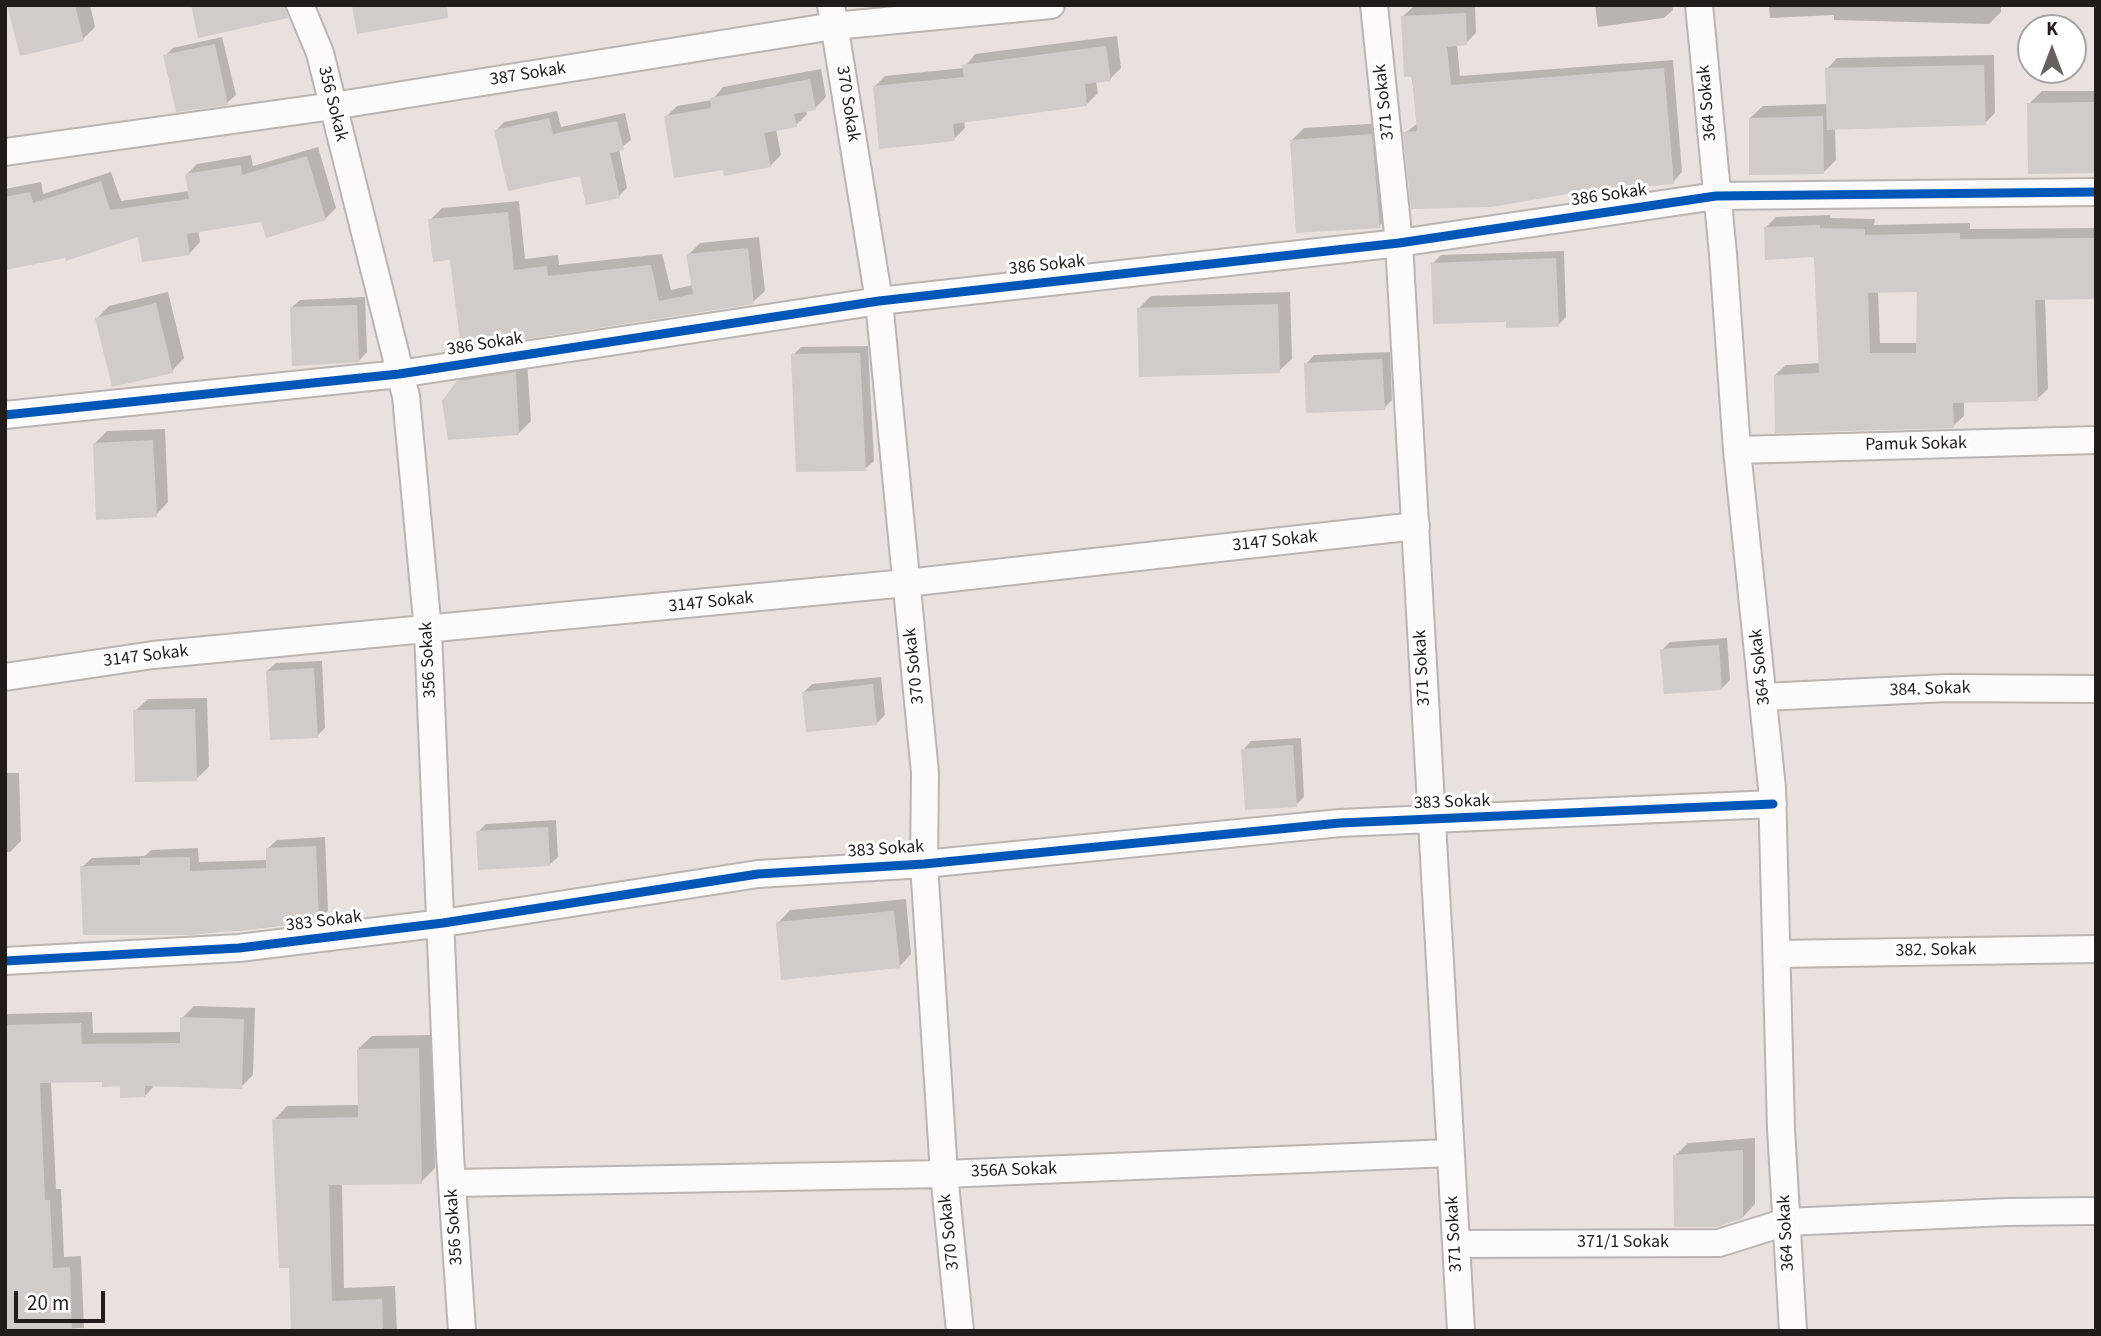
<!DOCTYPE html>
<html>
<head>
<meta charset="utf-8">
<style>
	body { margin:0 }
	#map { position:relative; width:2101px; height:1336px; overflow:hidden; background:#e9e1de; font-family:"Source Sans 3",sans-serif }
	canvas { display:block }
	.frame { position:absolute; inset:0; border:7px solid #211c1a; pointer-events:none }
	.north { position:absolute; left:2017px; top:14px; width:70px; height:70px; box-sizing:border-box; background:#fff; border:2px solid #a6a4a3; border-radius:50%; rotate:0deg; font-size:19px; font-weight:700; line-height:28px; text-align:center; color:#211c1a }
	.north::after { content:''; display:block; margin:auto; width:24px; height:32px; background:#67615f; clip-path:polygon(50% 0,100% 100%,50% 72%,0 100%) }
	.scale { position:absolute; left:14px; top:1291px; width:91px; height:32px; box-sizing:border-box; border:4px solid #211c1a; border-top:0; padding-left:9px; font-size:21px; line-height:24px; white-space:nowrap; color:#211c1a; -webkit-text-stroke:5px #fff; paint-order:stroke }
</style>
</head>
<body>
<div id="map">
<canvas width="2101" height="1336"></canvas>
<div class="frame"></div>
<div class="north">K</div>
<div class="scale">20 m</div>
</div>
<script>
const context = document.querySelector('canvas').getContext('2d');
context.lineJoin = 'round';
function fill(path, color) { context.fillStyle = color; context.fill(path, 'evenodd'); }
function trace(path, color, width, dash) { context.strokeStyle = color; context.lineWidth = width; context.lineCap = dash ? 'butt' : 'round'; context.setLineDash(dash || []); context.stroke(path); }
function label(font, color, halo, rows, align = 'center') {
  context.font = font + ' "Source Sans 3",sans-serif'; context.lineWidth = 6; context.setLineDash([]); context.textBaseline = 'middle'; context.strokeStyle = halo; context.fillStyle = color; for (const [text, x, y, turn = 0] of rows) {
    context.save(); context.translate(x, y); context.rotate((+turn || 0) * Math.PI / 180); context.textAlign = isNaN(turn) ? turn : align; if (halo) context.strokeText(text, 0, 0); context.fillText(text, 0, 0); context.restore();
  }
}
fill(new Path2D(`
	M9,5H90L95,27L83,39Z
	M1475,5L1476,33L1466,43L1457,44L1460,76L1673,60L1682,172L1673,182L1405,133L1418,123L1403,16L1413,7Z
	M1595,5H1672L1673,10L1664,18L1598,27Z
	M1769,5H2001V12L1989,24L1834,20V15L1770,18Z
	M1117,36L1121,68L1110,79L1096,81L1098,93L1087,104L964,121L965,128L954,139L874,87L885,76L964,68L975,54Z
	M222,37L236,95L227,103L165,56L173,48Z
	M1994,55L1995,113L1985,123L1835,128L1836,160L1823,173L1750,118L1763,106L1828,104L1827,69L1837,58Z
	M821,69L826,97L815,108L806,110L807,114L796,125L776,129L781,155L770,166L724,168L666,117L677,106L712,100L723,87Z
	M2042,91H2096V171L2029,104Z
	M557,111L561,127L625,113L631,140L619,149L627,188L619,196L496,131L504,122Z
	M1384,123L1392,214L1379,226L1292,140L1304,128Z
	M318,147L336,208L325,219L262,220L198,230L200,242L190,253L140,235L66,256L5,268V189L41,182L43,194L111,172L121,201L189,191L187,174L197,164L251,155L253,166Z
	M519,201L525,259L558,255L559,265L662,254L671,290L693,285L688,255L700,243L759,237L765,291L753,302L462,347L452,259L430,220L442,208Z
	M1830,215V218L1875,219L1874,225L1970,223V229L2096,228V298H2045L2048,389L2037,399L1964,401V416L1953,426L1775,375L1786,365L1820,363L1816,256L1765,228L1776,217ZM1919,290L1918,343H1880L1878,291Z
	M1564,251L1566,317L1558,325L1508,320L1433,263L1441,255Z
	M168,292L184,358L172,371L97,318L109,306Z
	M1290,292L1292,359L1279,371L1139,308L1151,296Z
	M365,297L367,352L359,361L291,308L300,300Z
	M868,346L874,461L865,469L793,355L801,347Z
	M1390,352L1392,400L1384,408L1306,364L1314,355Z
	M527,361L531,421L518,434L458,382L471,369Z
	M165,429L168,502L156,515L95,443L107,431Z
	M1727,638L1730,680L1721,689L1662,650L1670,642Z
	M322,661L325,728L317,736L267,671L276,663Z
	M881,677L885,715L877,723L804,692L812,684Z
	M207,698L209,767L196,779L135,711L148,699Z
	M1301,738L1304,797L1296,805L1243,750L1251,741Z
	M5,773H19L21,841L10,852H5Z
	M556,820L558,857L549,865L478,832L486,824Z
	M325,837L328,911L319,921L237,931L85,933L82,867L92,858L145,856L151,850L198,848L199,862L268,860L267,849L277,840Z
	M906,899L911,954L899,967L778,923L790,910Z
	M194,1006L255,1008L253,1075L241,1087L155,1085L145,1096L103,1080L51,1081L56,1189H61L64,1257L81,1256L84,1328L5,1331V1014L92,1012L93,1033L182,1032V1018Z
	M432,1035L435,1168L421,1182L342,1183L344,1288L395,1286L397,1331H293L291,1266L274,1120L287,1106L360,1105L358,1049L372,1036Z
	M1755,1138V1204L1743,1217L1675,1156L1688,1143Z`), '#0003');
fill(new Path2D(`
	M7,5H75L84,41L20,56Z
	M191,5H285L288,18L198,38Z
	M352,5H447L448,18L357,34Z
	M1466,13L1467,45L1447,47L1451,85L1664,68L1674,184L1585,191L1491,207L1411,209L1403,132L1417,131L1412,77H1404L1401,16Z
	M215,44L228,105L176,112L163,55Z
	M1106,46L1111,81L1085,84L1087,106L953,124L955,141L879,149L873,86L964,77L962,65Z
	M1984,65L1986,125L1827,130L1825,68Z
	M810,79L816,110L794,114L797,127L764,133L771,167L724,176L723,170L674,178L664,116L711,108L710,98Z
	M2096,102V173L2028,174L2027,103Z
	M1823,116L1824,174L1749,175V118Z
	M549,118L553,134L617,121L624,150L610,153L620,198L586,205L580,176L508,191L494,130Z
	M1372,134L1380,228L1296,233L1290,140Z
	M307,156L326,220L266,238L261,222L187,234L190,255L142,262L138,237L66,261L65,258L5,270V197L30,192L33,203L101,181L110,210L189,199L185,174L241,165L242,175Z
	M508,212L514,270L547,266L548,276L651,265L659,301L693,294L686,254L748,248L754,304L461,349L450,260L433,262L428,219Z
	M1820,225V228L1865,229V235L1960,233V239L2096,238V299L2035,300L2038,401L1953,403L1954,428L1775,433L1774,375L1819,373L1814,257L1765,260L1764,227ZM1917,292L1916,353H1870L1868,293Z
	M1556,258L1559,327L1506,328V322L1433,324L1431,263Z
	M156,303L173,373L112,387L95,318Z
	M1278,304L1280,373L1139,377L1137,308Z
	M357,305L359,362L292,366L290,307Z
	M860,353L866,471L796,472L791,354Z
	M1382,359L1385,410L1306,413L1304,363Z
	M516,372L519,435L448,440L442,401L457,381Z
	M153,440L157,517L96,520L93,443Z
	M1719,645L1722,690L1664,694L1660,649Z
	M314,668L318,738L270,740L266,671Z
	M873,684L877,725L806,732L802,692Z
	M195,709L197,781L135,782L133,710Z
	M1293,745L1297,807L1245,810L1241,749Z
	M548,827L550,866L478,870L476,831Z
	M316,846L319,922L191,935H83L80,866L140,865V858L190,857V871L266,868V848Z
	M894,911L900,968L781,980L776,922Z
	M180,1017L244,1019L242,1089L145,1086V1097L120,1098V1086L102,1087V1082L40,1083L45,1200H50L53,1268L70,1267L72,1331H5V1025L81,1023L82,1044L180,1043Z
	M419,1048L422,1184L329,1185L332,1301L382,1299L383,1331H291L289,1268H279L272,1119L358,1117L357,1049Z
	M1743,1150V1218L1717,1227H1674L1673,1155Z`), '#d1cbc9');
const minor = new Path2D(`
	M300,5L320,53L406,396L428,631L450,1155L462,1331
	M831,5L879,301L925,773L924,864L944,1174L960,1331
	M1374,5L1399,243L1461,1331
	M1699,5L1723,254L1737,450L1772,788L1781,1129L1793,1331
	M5,152L333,106L834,26L1051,5
	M5,415L399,374L879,301L1399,243L1716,196L2096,192
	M1737,450L2096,440
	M5,677L153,655L906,583L1416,526
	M1764,697L1947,688L2096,689
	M1777,954L2096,949
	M5,961L239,948L443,923L758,874L924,864L1340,823L1773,804
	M452,1183L944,1174L1450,1153
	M1456,1244L1719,1243L1786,1222L2006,1212L2096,1211`);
trace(minor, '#bab4b2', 30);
trace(minor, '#fcfafa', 26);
trace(new Path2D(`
	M5,415L399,374L879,301L1399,243L1716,196L2096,192
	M5,961L239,948L443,923L758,874L924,864L1340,823L1773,804`), '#0057b8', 9);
label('18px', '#211c1a', '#fff', [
	["387 Sokak",528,75,-9],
	["371 Sokak",1385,102,-96],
	["364 Sokak",1708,103,-95],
	["356 Sokak",332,104,76],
	["370 Sokak",847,104,81],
	["386 Sokak",1609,196,-8],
	["386 Sokak",1047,266,-6],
	["386 Sokak",485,345,-9],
	["Pamuk Sokak",1916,445,-1],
	["3147 Sokak",1275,542,-6],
	["3147 Sokak",711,603,-6],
	["3147 Sokak",146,657,-7],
	["356 Sokak",429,660,-93],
	["370 Sokak",915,666,-96],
	["364 Sokak",1761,667,-96],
	["371 Sokak",1423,668,-93],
	["384. Sokak",1930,690,-2],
	["383 Sokak",1452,803,-2],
	["383 Sokak",886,850,-4],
	["383 Sokak",324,922,-7],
	["382. Sokak",1936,951,-1],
	["356A Sokak",1014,1171,-2],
	["356 Sokak",455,1227,-94],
	["370 Sokak",950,1232,-96],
	["364 Sokak",1787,1233,-93],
	["371 Sokak",1455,1234,-93],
	["371/1 Sokak",1623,1243]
]);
</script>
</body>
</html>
